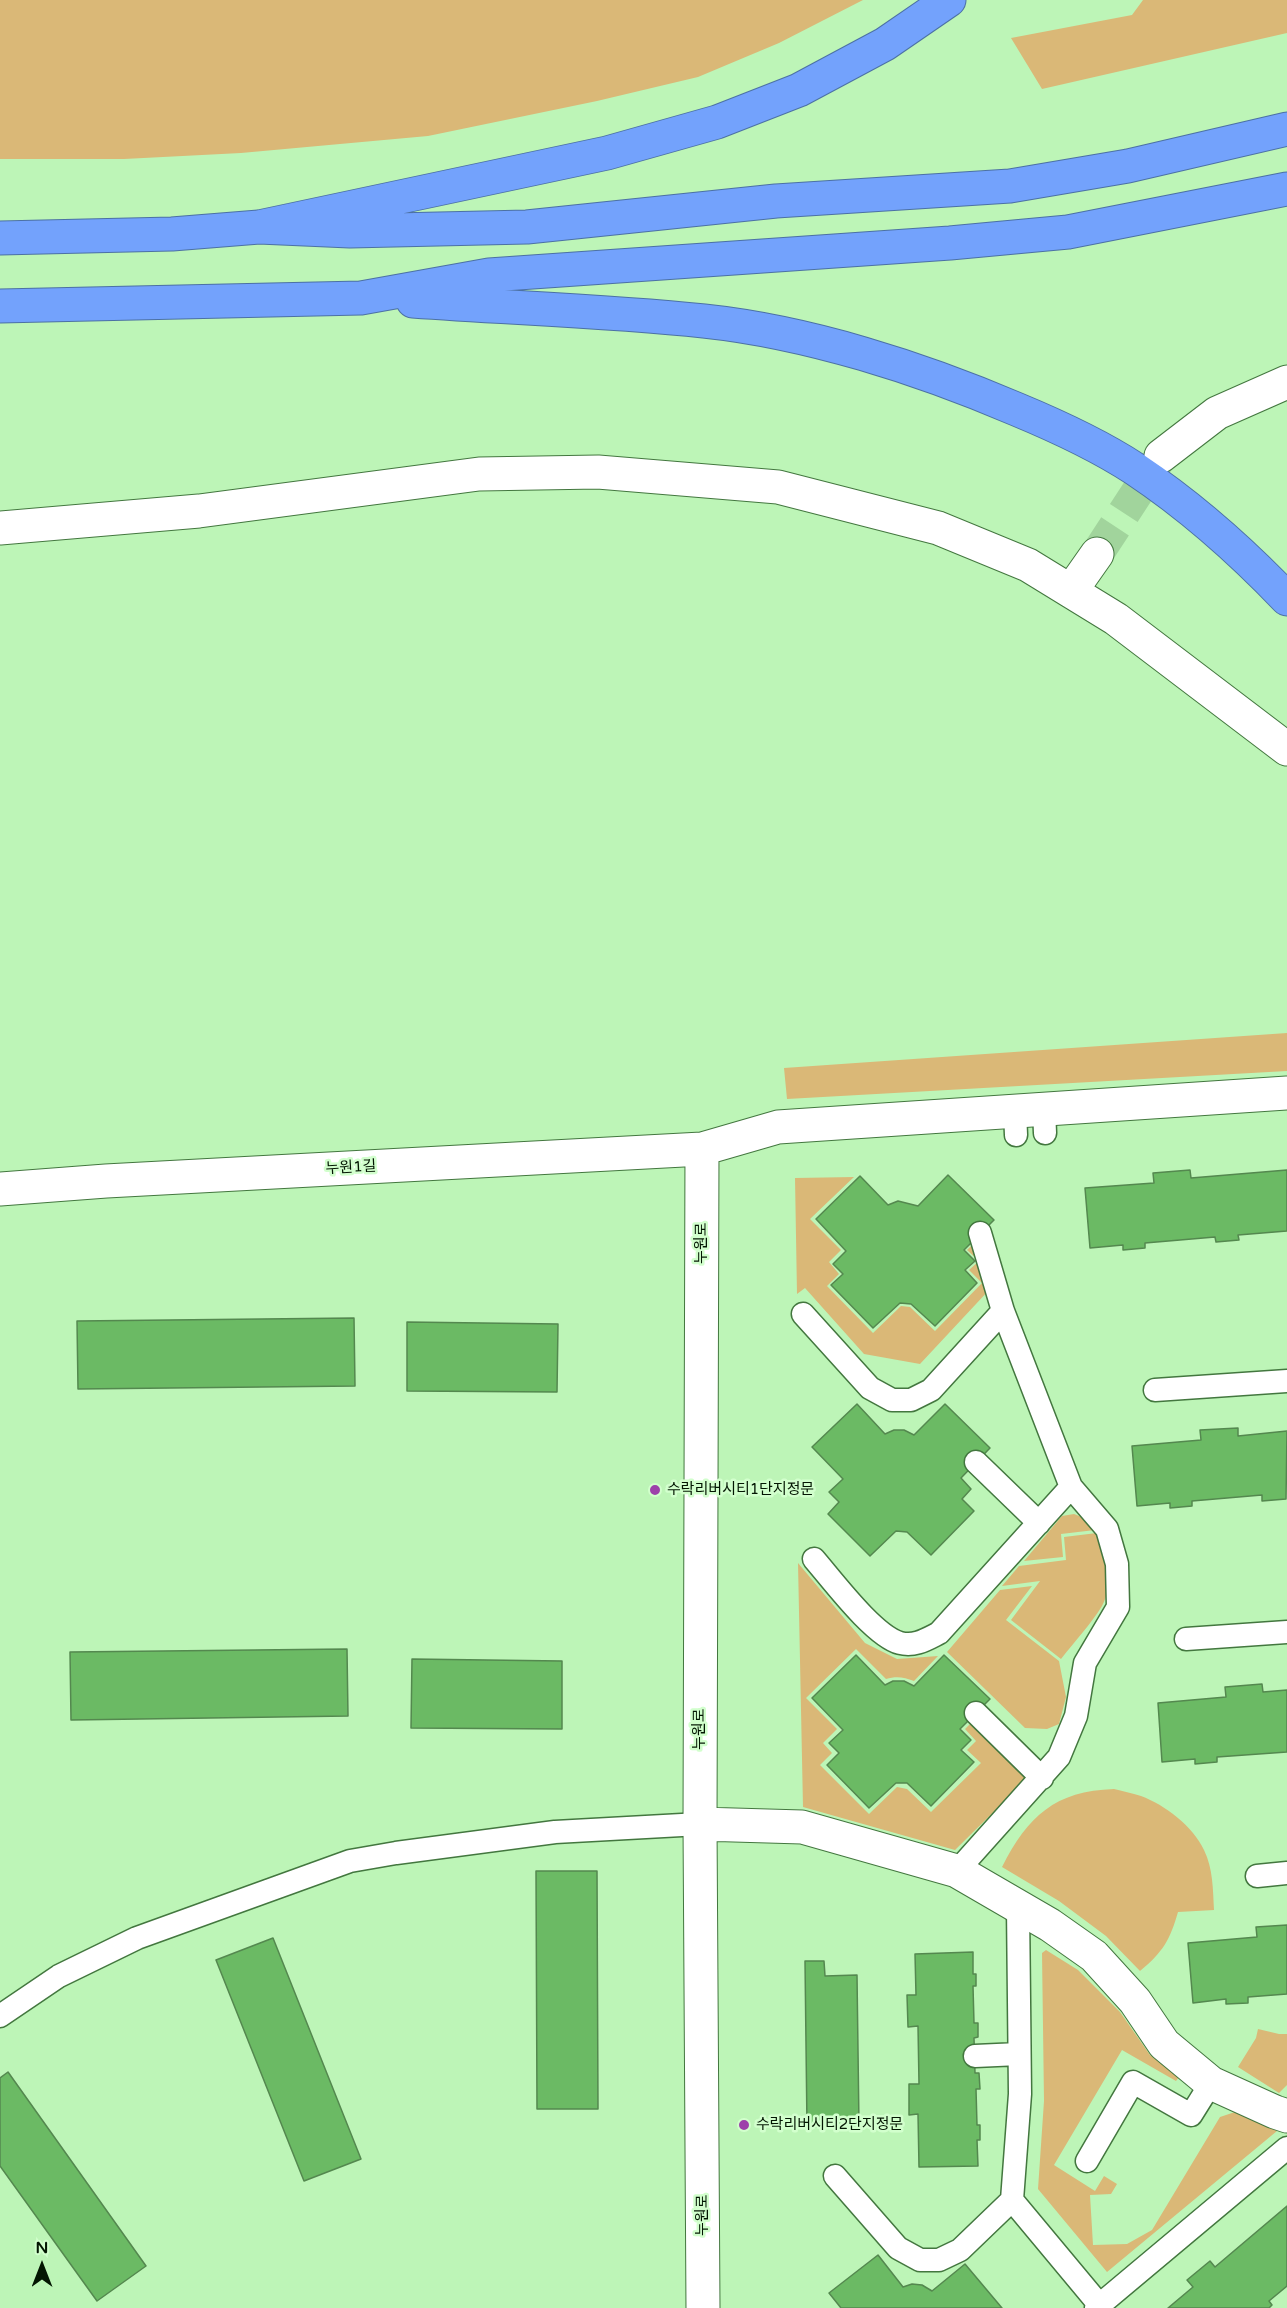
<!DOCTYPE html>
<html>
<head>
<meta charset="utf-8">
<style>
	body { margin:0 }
	#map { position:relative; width:1287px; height:2308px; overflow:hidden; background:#bdf5b7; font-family:"Varela Round",sans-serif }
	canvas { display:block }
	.north { position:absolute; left:12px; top:2236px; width:60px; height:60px; -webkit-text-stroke:4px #d2ffcd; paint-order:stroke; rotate:0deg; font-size:16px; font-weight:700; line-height:24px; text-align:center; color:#031602 }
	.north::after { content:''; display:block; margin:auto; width:21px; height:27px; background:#031602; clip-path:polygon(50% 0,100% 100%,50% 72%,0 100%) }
</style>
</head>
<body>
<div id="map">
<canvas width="1287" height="2308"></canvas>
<div class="north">N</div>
</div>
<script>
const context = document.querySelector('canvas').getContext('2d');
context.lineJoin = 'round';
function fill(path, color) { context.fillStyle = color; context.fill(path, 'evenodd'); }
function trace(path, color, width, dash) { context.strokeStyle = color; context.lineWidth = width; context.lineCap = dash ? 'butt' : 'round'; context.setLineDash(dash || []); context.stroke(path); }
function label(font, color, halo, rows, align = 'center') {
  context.font = font + ' "Varela Round","Noto Sans KR",sans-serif'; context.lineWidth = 5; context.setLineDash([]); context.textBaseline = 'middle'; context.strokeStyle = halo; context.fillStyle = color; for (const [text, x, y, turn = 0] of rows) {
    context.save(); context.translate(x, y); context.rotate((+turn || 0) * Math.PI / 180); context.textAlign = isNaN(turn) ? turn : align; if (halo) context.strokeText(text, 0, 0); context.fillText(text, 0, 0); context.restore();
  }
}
fill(new Path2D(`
	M0,0H863L779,43L698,77L597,101L428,136L241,153L124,159H0Z
	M1143,0H1287V33L1042,89L1011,38L1132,15Z
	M1287,1033V1071L787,1099L784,1068Z
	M854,1177L810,1219L841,1250L829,1262L839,1274L827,1286L873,1333L901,1306L910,1307L935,1331L982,1283L969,1270L979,1261L967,1250L977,1240L990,1289L920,1364L864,1354L805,1288L797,1294L795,1178Z
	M1074,1514L1084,1518L1095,1530L1061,1534L1063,1557L1024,1561L1062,1516Z
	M1097,1533C1106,1553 1114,1586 1102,1606C1091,1624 1075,1641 1061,1659L1011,1620L1040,1581L1002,1586L1019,1566L1066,1560L1064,1537Z
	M798,1563L865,1643L897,1659L938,1656L914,1681C904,1677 896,1676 886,1679L856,1649L806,1698L837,1729L823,1743L832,1753L820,1765L869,1814L897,1787L907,1789L931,1812L981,1763L967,1750L976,1741L965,1729L974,1720L1030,1776L955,1850L803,1807Z
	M1032,1586L1006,1620L1059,1661L1066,1697L1059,1724L1047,1729L1025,1728L947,1652L1000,1590Z
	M1114,1789C1122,1791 1132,1793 1141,1796C1165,1805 1193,1826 1204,1850C1213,1868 1213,1890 1214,1910L1178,1912C1170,1940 1163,1952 1140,1971L1106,1936L1059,1901L1002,1867C1028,1816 1055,1791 1114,1789Z
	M1046,1950L1078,1970L1120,2012L1150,2055L1179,2077L1176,2081L1122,2050L1054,2165L1095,2191L1104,2176L1117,2184L1111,2194L1090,2195L1093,2245L1127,2244L1152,2230L1220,2117L1238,2111L1277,2131L1107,2272L1038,2189L1044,2101L1042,1953Z
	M1258,2029L1279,2034H1287V2085L1279,2093L1238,2067L1256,2038Z`), '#dab877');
const building = new Path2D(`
	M1190,1170L1191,1178L1287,1170V1231L1238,1235L1239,1240L1216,1242L1215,1237L1145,1243V1248L1123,1250V1245L1090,1248L1085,1188L1154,1183L1153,1173Z
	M948,1175L994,1220L964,1250L975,1261L965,1270L977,1283L935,1326L911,1304L900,1303L873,1328L831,1285L843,1274L833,1264L846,1251L816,1219L860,1176L888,1205L898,1201L918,1206Z
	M354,1318L355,1386L78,1389L77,1321Z
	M407,1322L558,1324L557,1392L407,1391Z
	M857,1404L885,1434L894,1430H904L914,1435L945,1404L990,1448L961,1478L971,1489L962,1499L974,1511L931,1555L907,1532L896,1531L870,1556L828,1514L839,1502L829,1492L843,1479L812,1447Z
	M1238,1428V1436L1287,1431L1286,1499L1262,1501V1495L1192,1501V1506L1170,1508V1503L1137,1506L1132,1446L1201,1440L1200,1430Z
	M347,1649L348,1716L71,1720L70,1652Z
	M856,1655L885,1685L893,1681H904L914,1686L944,1655L990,1699L960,1729L971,1740L961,1750L974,1762L931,1806L907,1783H896L869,1808L827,1765L839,1753L829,1743L843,1730L812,1698Z
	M412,1659L562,1661V1729L411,1728Z
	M1262,1684L1263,1692L1287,1690V1752L1217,1757V1762L1195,1764V1759L1162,1762L1158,1703L1226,1697L1225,1687Z
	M536,1871H597L598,2109H537Z
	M1287,1925V1994L1248,1997V2003L1226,2004V1999L1193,2003L1188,1943L1257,1937L1256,1927Z
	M273,1938L361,2159L304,2181L216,1960Z
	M973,1952V1974H976V1986H973L974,2023H978V2037L974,2038L975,2073H979L980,2089H976L977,2125H980V2140H977L978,2166L919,2167L918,2114L909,2115V2084H919L918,2026L908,2027L907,1995H916L915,1954Z
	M805,1961H824L825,1976L857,1975L859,2126L807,2127Z
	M8,2072L146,2266L97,2301L0,2166V2078Z
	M1287,2206V2286L1269,2301L1272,2305L1269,2308H1168L1193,2287L1187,2280L1210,2261L1215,2267Z
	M878,2255L903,2287L912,2284L922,2285L932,2291L965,2264L1002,2308H841L829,2293Z`);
fill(building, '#6bba64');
trace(building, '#54884f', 1.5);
trace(new Path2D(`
	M1097,554L1161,456`), '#a1d49c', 33, [33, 16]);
const lane = new Path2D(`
	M1044,1109L1045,1133
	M1015,1111L1016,1135
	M803,1314L870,1388L892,1400H911L931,1390L1003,1311
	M1155,1390L1287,1381
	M976,1462L1039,1523
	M814,1559C833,1581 874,1636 900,1643C915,1647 927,1639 939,1633L1071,1487
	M1186,1639L1287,1632
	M976,1713L1042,1778
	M957,1871L1059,1757L1076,1716L1085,1663L1118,1607L1117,1564L1107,1529L1071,1487L1003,1311L980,1233
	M1257,1876L1287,1873
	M1018,1907L1020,2094L1012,2200L1102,2308
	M0,2016L59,1976L137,1938L350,1861L396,1853L555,1832L700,1824
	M975,2056L1019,2054
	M1087,2161L1133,2082L1191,2115L1211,2083
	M835,2176L898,2248L920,2260H939L960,2250L1012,2200
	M1096,2308L1287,2148`);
const street = new Path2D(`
	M1161,456L1217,413L1287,382
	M0,528L199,511L479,474L598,472L778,487L938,528L1028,565L1116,619L1287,749
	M1071,591L1097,554
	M702,1149L700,1824L703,2308
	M0,1189L106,1181L702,1149L778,1127L1287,1093
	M700,1824L802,1827L957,1871L1050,1925L1094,1956L1135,2001L1164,2044L1211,2083L1275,2112L1287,2116`);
const highway = new Path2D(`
	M259,227L350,231L527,227L776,201L1010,186L1128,166L1287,129
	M0,238L172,234L259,227L607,153L717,122L799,90L885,44L949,0
	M413,301C510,308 608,311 704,321C808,332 920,368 1016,409C1057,426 1097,444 1135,469C1189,505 1242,552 1287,599
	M0,306L361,298L489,275L950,243L1068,232L1287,189`);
trace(lane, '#43773f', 25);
trace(street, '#43773f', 35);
trace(highway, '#4c71a4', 35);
trace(lane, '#fff', 22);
trace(street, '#fff', 33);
trace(highway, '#73a2fc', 33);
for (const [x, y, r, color] of [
	[655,1490,6,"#9d41aa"],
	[744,2125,6,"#9d41aa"]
]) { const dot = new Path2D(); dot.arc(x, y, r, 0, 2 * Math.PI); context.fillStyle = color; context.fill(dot); trace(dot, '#d2ffcd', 2); }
label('15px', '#031602', '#d2ffcd', [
	["누원1길",351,1168,-3],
	["누원로",702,1243,-90],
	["누원로",700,1729,-90],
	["누원로",703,2215,-90]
]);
label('15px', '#031602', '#d2ffcd', [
	["수락리버시티1단지정문",667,1490],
	["수락리버시티2단지정문",756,2125]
], 'left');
</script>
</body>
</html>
